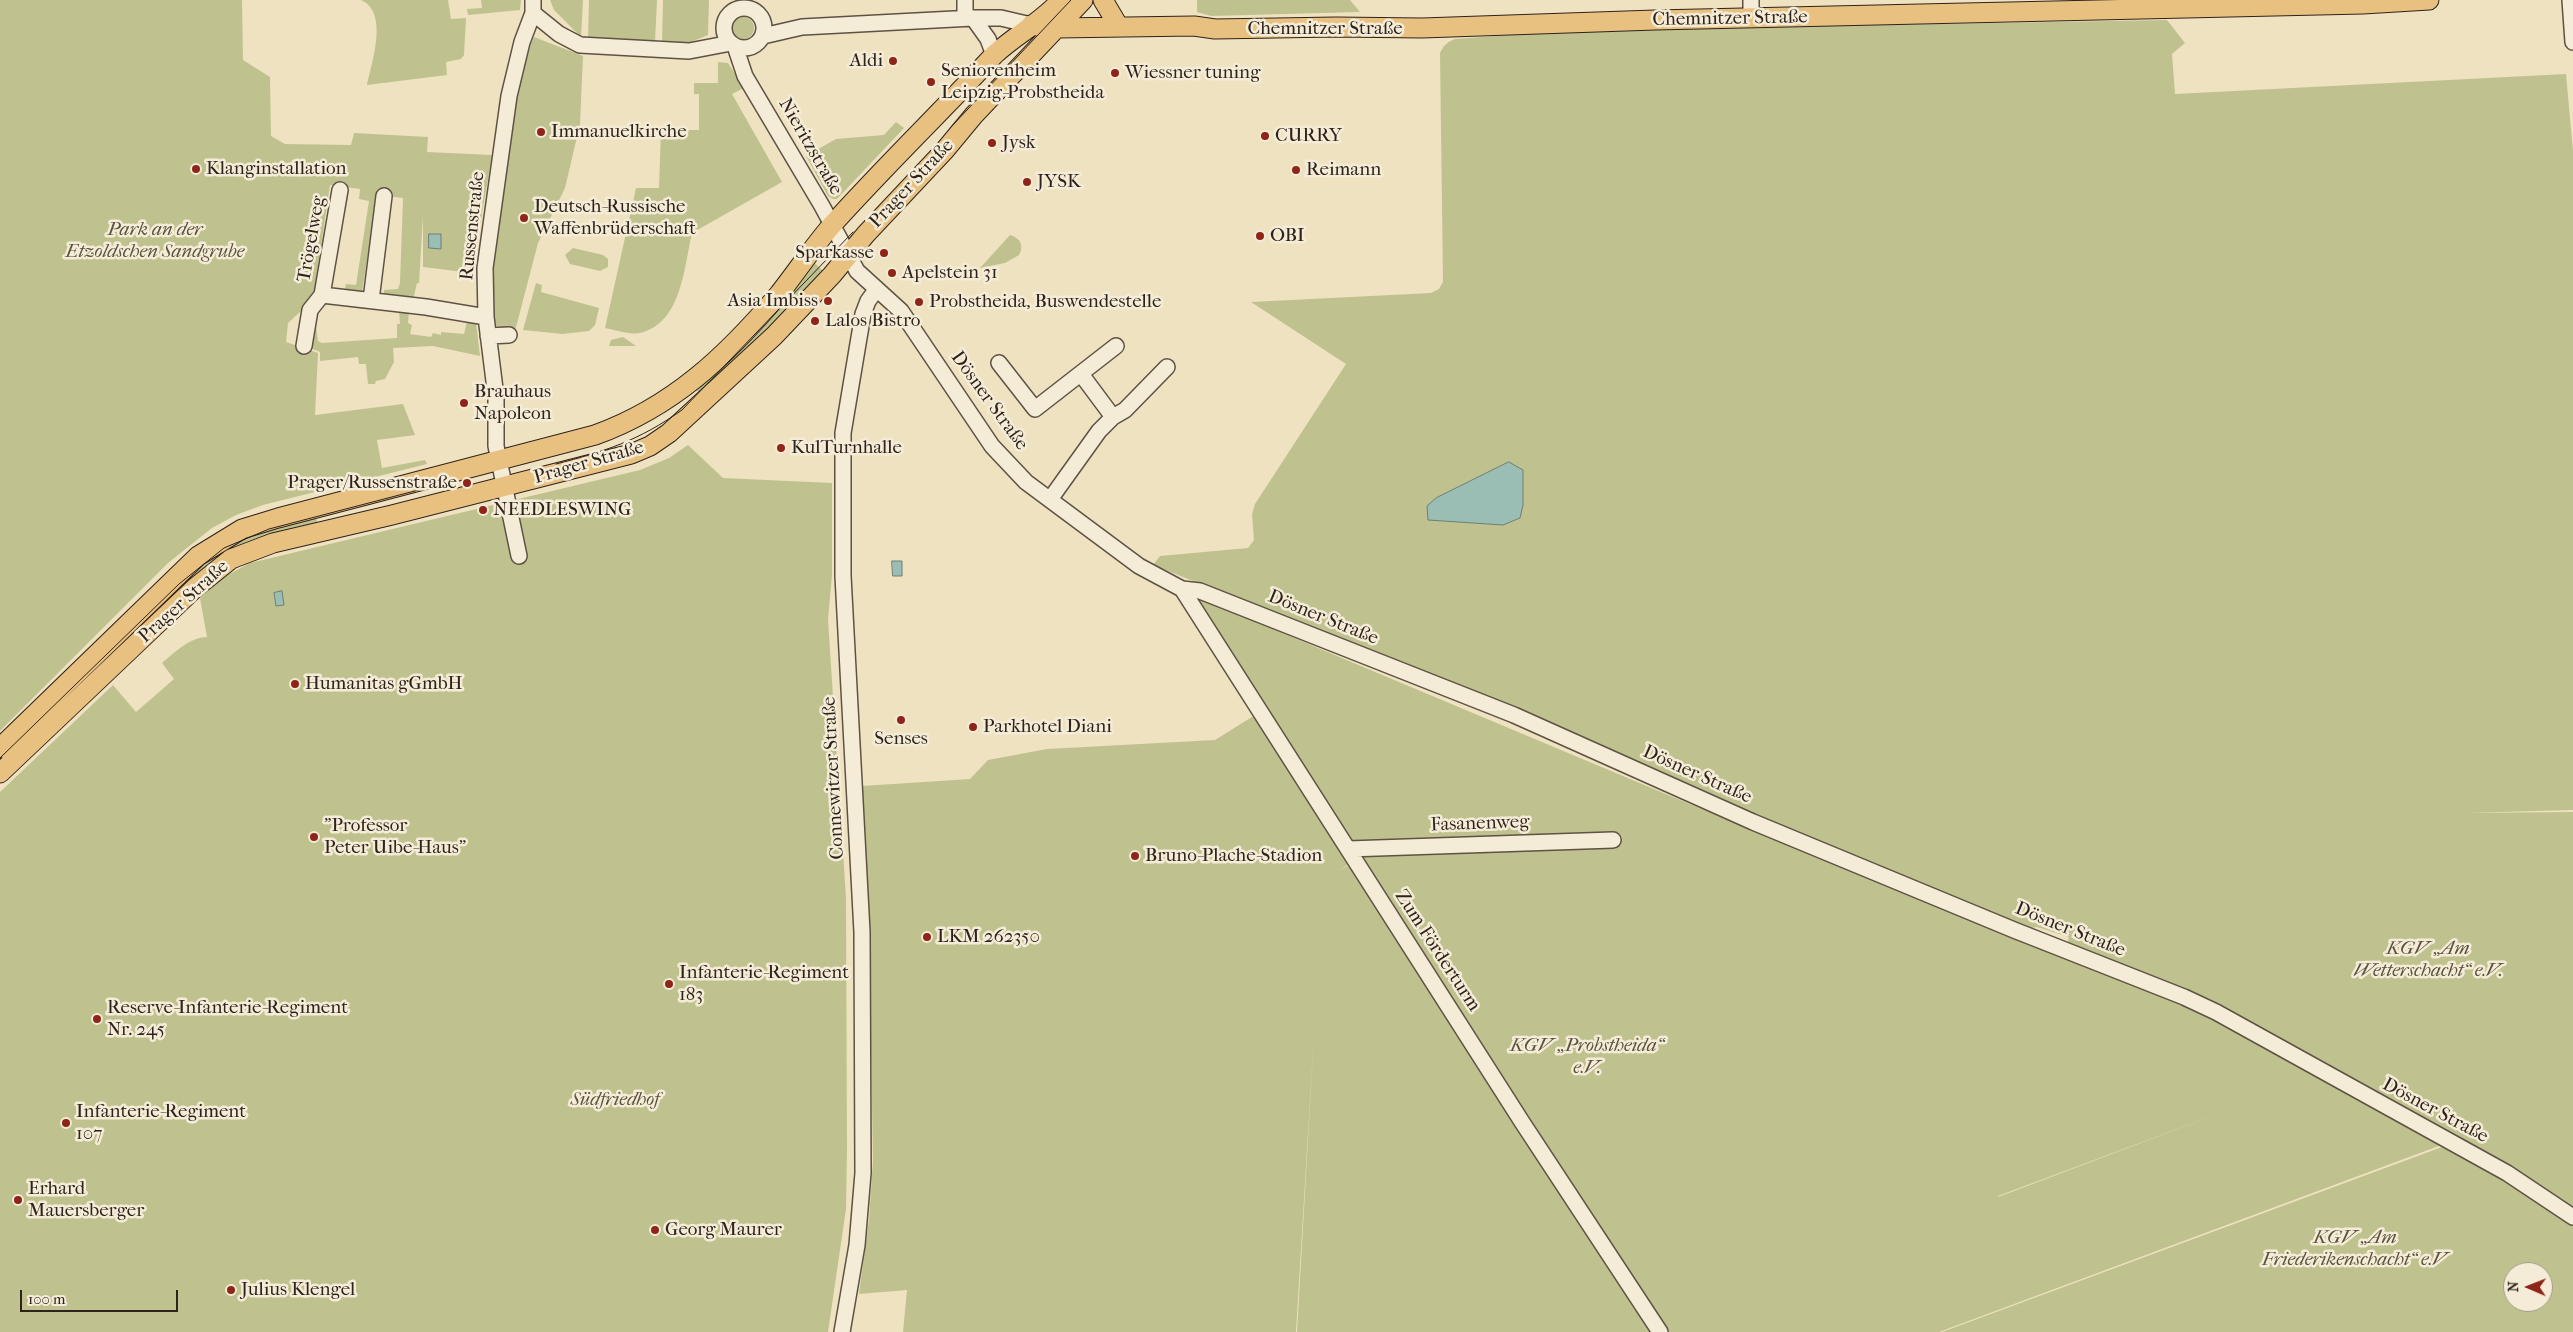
<!DOCTYPE html>
<html>
<head>
<meta charset="utf-8">
<style>
	body { margin:0 }
	#map { position:relative; width:2573px; height:1332px; overflow:hidden; background:#efe2c1; font-family:"IM FELL French Canon",serif }
	canvas { display:block }
	.north { position:absolute; left:2503px; top:1262px; width:50px; height:50px; box-sizing:border-box; background:#f5ecd7; border:1px solid #a59b8c; border-radius:50%; rotate:271deg; font-size:14px; font-weight:700; line-height:20px; text-align:center; color:#2e221c }
	.north::after { content:''; display:block; margin:auto; width:18px; height:22px; background:#8f2418; clip-path:polygon(50% 0,100% 100%,50% 72%,0 100%) }
	.scale { position:absolute; left:20px; top:1290px; width:158px; height:22px; box-sizing:border-box; border:2px solid #2e221c; border-top:0; padding-left:6px; font-size:15px; line-height:18px; white-space:nowrap; color:#2e221c; -webkit-text-stroke:4px #f5ecd7; paint-order:stroke }
</style>
</head>
<body>
<div id="map">
<canvas width="2573" height="1332"></canvas>
<div class="north">N</div>
<div class="scale">100 m</div>
</div>
<script>
const context = document.querySelector('canvas').getContext('2d');
context.lineJoin = 'round';
function fill(path, color) { context.fillStyle = color; context.fill(path, 'evenodd'); }
function trace(path, color, width, dash) { context.strokeStyle = color; context.lineWidth = width; context.lineCap = dash ? 'butt' : 'round'; context.setLineDash(dash || []); context.stroke(path); }
function label(font, color, halo, rows, align = 'center') {
  context.font = font + ' "IM FELL French Canon",serif'; context.lineWidth = 5; context.setLineDash([]); context.textBaseline = 'middle'; context.strokeStyle = halo; context.fillStyle = color; for (const [text, x, y, turn = 0] of rows) {
    context.save(); context.translate(x, y); context.rotate((+turn || 0) * Math.PI / 180); context.textAlign = isNaN(turn) ? turn : align; if (halo) context.strokeText(text, 0, 0); context.fillText(text, 0, 0); context.restore();
  }
}
fill(new Path2D(`
	M0,0H242L243,60L270,77L271,136L285,144L351,145L354,133L428,137L427,152L492,155L472,273L423,267V216L419,283H417L413,300L384,294V290L398,289L400,283L403,198L387,196L378,192L362,292L345,289L346,284L356,285L369,201L359,199L360,189L330,185L313,300L288,323L286,342L318,353L315,415L403,404L415,435L377,440L382,468L425,460L427,464L263,505L236,515L212,528L168,563L0,731Z
	M361,0H448L451,19L466,18L464,55L461,59L446,62L447,75L367,85C372,62 389,12 361,0Z
	M481,0H521L520,10L468,15L467,9L482,8Z
	M550,0H583L581,37L554,10Z
	M589,0H657L655,42L588,38Z
	M663,0H709L708,35L686,44L662,43Z
	M1197,0H1350L1360,12L1211,16L1197,12Z
	M732 28a11 11 0 1 1 22 0a11 11 0 1 1-22 0Z
	M2167,20L2185,43L2172,54L2175,94L2566,74L2573,151V810L2465,813L2573,812V1332H1942L2442,1147L2461,1156L2466,1145L2455,1140L1939,1332H1669L1662,1322L1650,1326L1653,1332H1297L1314,1034L1296,1332H903L907,1290L859,1294L869,1219L873,1161L869,929L862,786L970,779L988,760L1047,749L1215,740L1255,715L1351,862L1339,871L1361,857L1197,601L1199,598L1692,805L2044,948L2169,996L2215,1018L2318,1077L2332,1071L2194,995L2129,967L2067,946L2069,937L2037,927L2025,929L1780,829L1531,716L1153,565L1160,556L1248,548L1254,540L1252,514L1255,504L1346,364L1251,302L1431,293L1439,289L1443,282L1440,53C1444,45 1447,42 1455,39L1577,30ZM2220,1113L1998,1197V1196ZM2513,1272H2543V1302H2513Z
	M534,37L583,56L580,124L565,188L538,243L515,331L494,325L492,269L513,102L525,65L527,53Z
	M718,62L728,63L744,88L732,94L782,182L692,233C684,267 682,323 640,333C630,335 615,330 605,328L636,188H659L661,130H699V94H694V83H718Z
	M896,122L904,128L837,199H833L828,196L806,156L836,139L884,135Z
	M1010,235C1021,238 1024,246 1019,255L1005,263L980,268Z
	M573,248L603,255L608,259V267L600,271L570,264L565,255Z
	M812,260L823,271L703,396L694,388Z
	M536,283L542,285L541,292L599,308L595,325L589,331L562,334L523,330Z
	M399,311H409L408,323L412,325L410,334L431,337L433,333L441,335V332L464,334L467,321L476,323L480,356L433,346L393,348L394,362L385,379L376,381L375,384H368L366,364H359L358,357L320,361V352L308,347L315,319L318,341L322,343L397,338V324H400Z
	M623,337L636,346H609L611,340Z
	M688,445L723,478L832,483V575L828,619L846,898L847,1150L846,1209L828,1332H0V792L113,685L136,712L174,679L162,663C174,653 190,637 207,637L200,598L222,578L250,563L640,470L669,458Z
	M315,514L319,528L249,545L0,767V754L223,545Z`), '#bfc28e');
const water = new Path2D(`
	M429,234H441V249L429,248Z
	M1509,462L1523,470V505L1520,518L1503,525L1428,520L1427,506L1436,498Z
	M892,561H902V576H893Z
	M282,591L284,605L276,606L274,593Z`);
fill(water, '#9abdb4');
trace(water, '#6f7f77', 1);
const minor = new Path2D(`
	M1751,0V18
	M2570,0L2573,42
	M724 28a20 20 0 1 1 40 0a20 20 0 1 1-40 0Z
	M533,13L559,34L580,45L689,51L731,43
	M965,18V0
	M973,18L988,39L994,55
	M763,36L802,27L973,18H1001L1031,25
	M735,46L745,76L822,206L857,271L901,311L992,446L1026,482L1139,566L1182,589L1200,591L1514,715L1753,822L2014,930L2184,997L2216,1012L2507,1173L2573,1217
	M322,295L340,190
	M371,300L384,196
	M488,336L509,335
	M304,346L310,310L322,295L426,307L486,317
	M999,363L1035,409L1116,346
	M1081,374L1113,417
	M1051,498L1099,431L1113,417L1125,410L1167,367
	M519,556L496,446V397L486,317L485,268L509,96L522,42L533,13V0
	M1182,589L1522,1122L1660,1332
	M1348,849L1613,840
	M842,1332L857,1245L863,1173L862,932L843,576V433L863,314L868,301L876,290`);
const major = new Path2D(`
	M1103,0L1119,27
	M1031,25L1057,28L1194,26L1215,29L1336,27L1422,28L1655,20L2363,4L2429,0
	M0,748L198,556L242,529L278,518L595,435C673,407 726,356 779,294C797,271 813,247 832,225C884,167 941,112 994,55C1015,35 1042,22 1061,0
	M0,773L196,587L231,559L273,543L392,515L631,454L650,446L669,433L774,336L832,275L866,234L945,150L974,115L1083,0`);
trace(minor, '#5e5245', 18);
trace(major, '#2e221c', 21);
trace(minor, '#f5ecd7', 15);
trace(major, '#e8c180', 19);
trace(new Path2D(`
	M950,128L1071,0
	M556,464C606,451 638,441 682,410L853,232
	M0,758L179,584L224,548L269,529L457,480`), '#2e221c', 1);
for (const [x, y, r, color] of [
	[893,61,5,"#8f2418"],
	[1115,73,5,"#8f2418"],
	[931,82,5,"#8f2418"],
	[541,132,5,"#8f2418"],
	[1265,136,5,"#8f2418"],
	[992,143,5,"#8f2418"],
	[196,169,5,"#8f2418"],
	[1296,170,5,"#8f2418"],
	[1027,182,5,"#8f2418"],
	[524,218,5,"#8f2418"],
	[1260,236,5,"#8f2418"],
	[884,253,5,"#8f2418"],
	[892,273,5,"#8f2418"],
	[828,301,5,"#8f2418"],
	[919,302,5,"#8f2418"],
	[815,321,5,"#8f2418"],
	[464,403,5,"#8f2418"],
	[781,448,5,"#8f2418"],
	[467,483,5,"#8f2418"],
	[483,510,5,"#8f2418"],
	[295,684,5,"#8f2418"],
	[901,720,5,"#8f2418"],
	[973,727,5,"#8f2418"],
	[314,837,5,"#8f2418"],
	[1135,856,5,"#8f2418"],
	[927,937,5,"#8f2418"],
	[669,984,5,"#8f2418"],
	[97,1019,5,"#8f2418"],
	[66,1123,5,"#8f2418"],
	[18,1200,5,"#8f2418"],
	[655,1230,5,"#8f2418"],
	[231,1290,5,"#8f2418"]
]) { const dot = new Path2D(); dot.arc(x, y, r, 0, 2 * Math.PI); context.fillStyle = color; context.fill(dot); trace(dot, '#f5ecd7', 2); }
label('19px', '#2e221c', '#f5ecd7', [
	["Chemnitzer Straße",1730,19,-1],
	["Chemnitzer Straße",1325,29],
	["Nieritzstraße",810,147,60],
	["Prager Straße",912,184,-47],
	["Russenstraße",473,226,-84],
	["Trögelweg",312,239,-80],
	["Dösner Straße",989,401,54],
	["Prager Straße",589,463,-16],
	["Prager Straße",184,602,-42],
	["Dösner Straße",1323,618,22],
	["Dösner Straße",1697,775,24],
	["Connewitzer Straße",834,778,-93],
	["Fasanenweg",1480,824,-2],
	["Dösner Straße",2070,930,22],
	["Zum Förderturm",1437,951,57],
	["Dösner Straße",2435,1111,28]
]);
label('19px', '#2e221c', '#f5ecd7', [
	["Aldi",883,61,"right"],
	["Seniorenheim",941,71],
	["Leipzig-Probstheida",941,93],
	["Wiessner tuning",1125,73],
	["Immanuelkirche",551,132],
	["CURRY",1275,136],
	["Jysk",1002,143],
	["Klanginstallation",206,169],
	["Reimann",1306,170],
	["JYSK",1037,182],
	["Deutsch-Russische",534,207],
	["Waffenbrüderschaft",534,229],
	["OBI",1270,236],
	["Sparkasse",874,253,"right"],
	["Apelstein 31",902,273],
	["Asia Imbiss",818,301,"right"],
	["Probstheida, Buswendestelle",929,302],
	["Lalos Bistro",825,321],
	["Brauhaus",474,392],
	["Napoleon",474,414],
	["KulTurnhalle",791,448],
	["Prager/Russenstraße",457,483,"right"],
	["NEEDLESWING",493,510],
	["Humanitas gGmbH",305,684],
	["Parkhotel Diani",983,727],
	["Senses",901,739,"center"],
	["\"Professor",324,826],
	["Peter Uibe-Haus\"",324,848],
	["Bruno-Plache-Stadion",1145,856],
	["LKM 262350",937,937],
	["Infanterie-Regiment",679,973],
	["183",679,995],
	["Reserve-Infanterie-Regiment",107,1008],
	["Nr. 245",107,1030],
	["Infanterie-Regiment",76,1112],
	["107",76,1134],
	["Erhard",28,1189],
	["Mauersberger",28,1211],
	["Georg Maurer",665,1230],
	["Julius Klengel",241,1290]
], 'left');
label('italic 19px', '#5a523e', '#f5ecd7', [
	["Park an der",155,230],
	["Etzoldschen Sandgrube",155,252],
	["KGV „Am",2428,949],
	["Wetterschacht“ e.V.",2428,971],
	["KGV „Probstheida“",1587,1046],
	["e.V.",1587,1068],
	["Südfriedhof",615,1100],
	["KGV „Am",2355,1238],
	["Friederikenschacht“ e.V",2355,1260]
]);
</script>
</body>
</html>
